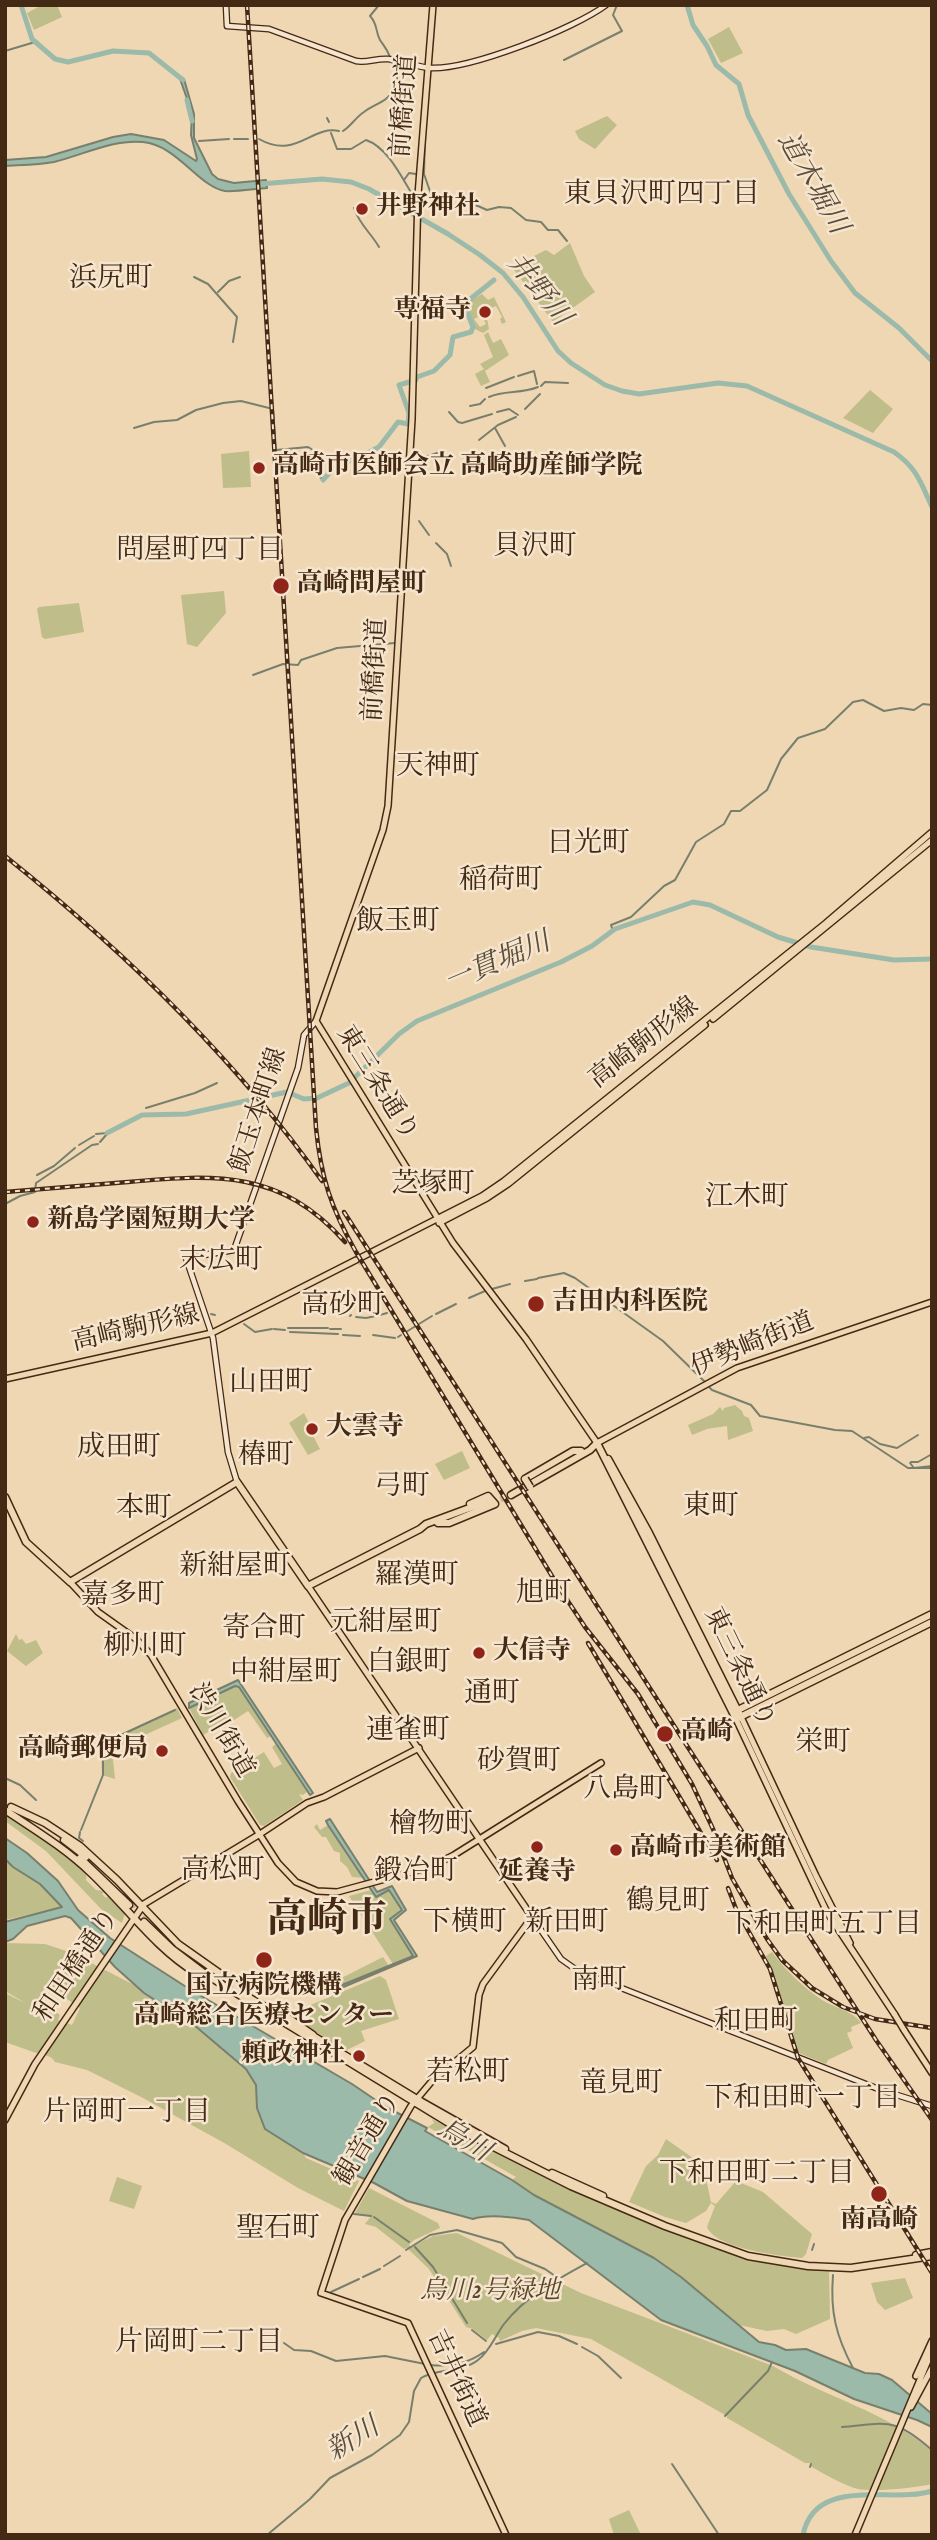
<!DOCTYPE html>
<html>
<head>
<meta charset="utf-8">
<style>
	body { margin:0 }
	#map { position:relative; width:937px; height:2540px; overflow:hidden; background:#f0d7b3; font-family:"IM FELL DW Pica",serif }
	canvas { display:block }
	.frame { position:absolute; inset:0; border:7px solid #442914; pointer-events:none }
</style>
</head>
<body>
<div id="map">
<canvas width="937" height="2540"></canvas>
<div class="frame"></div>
</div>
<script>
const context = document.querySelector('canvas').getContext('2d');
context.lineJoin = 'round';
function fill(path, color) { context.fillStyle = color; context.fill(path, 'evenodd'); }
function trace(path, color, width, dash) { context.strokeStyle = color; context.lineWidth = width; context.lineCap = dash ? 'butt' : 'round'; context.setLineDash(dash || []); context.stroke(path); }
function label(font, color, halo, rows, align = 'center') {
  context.font = font + ' "IM FELL DW Pica","Noto Serif JP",serif'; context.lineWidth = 5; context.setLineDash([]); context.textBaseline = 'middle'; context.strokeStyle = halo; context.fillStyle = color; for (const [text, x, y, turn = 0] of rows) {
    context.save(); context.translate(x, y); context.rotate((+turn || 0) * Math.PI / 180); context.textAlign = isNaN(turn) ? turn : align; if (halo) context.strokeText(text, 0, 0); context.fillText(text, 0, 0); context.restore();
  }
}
fill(new Path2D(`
	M42,5H57L62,17L34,30L27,13Z
	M729,27L743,53L721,63L708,39Z
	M607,116L617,125L595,149L579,139L575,131Z
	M570,243L584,276L595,292L553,322L512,267L546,250L554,255Z
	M482,294L488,300L494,297L506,322L502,324L500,319L502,317L496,306L477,314L478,317L474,319L480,327L486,324L484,320L487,319L489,329L483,333L475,329L466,306L467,303Z
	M488,332L493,343L501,339L509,355L485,371L490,382L481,386L475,374L484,369L480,364L493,357L484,335Z
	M870,390L893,409L873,433L843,418Z
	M249,451L251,487L223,488L221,454Z
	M224,591L226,613L197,647L187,644L181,595Z
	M79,603L84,632L45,639L42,637L37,609L39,607Z
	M735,1405L742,1411L744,1416L749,1418L753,1431L728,1440L727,1426L707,1429L692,1435L688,1425L713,1414L720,1407L723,1411L724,1408Z
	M304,1413L309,1423L305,1427L309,1435L312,1434L320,1449L308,1455L289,1423Z
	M462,1451L470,1468L444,1480L435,1464Z
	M16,1634L19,1640L22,1639L26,1644L36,1640L43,1653L26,1666L7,1651Z
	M235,1686L239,1687L271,1736L267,1738L248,1711L217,1731L215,1728L203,1735L189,1708Z
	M177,1708L182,1718L112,1750L115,1779L102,1775L101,1745L105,1741Z
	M276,1744L307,1792L303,1795L299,1794L303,1800L264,1826L260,1825L230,1777L231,1773L264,1752L274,1768L282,1764L272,1747Z
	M5,1814L26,1825L87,1872L86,1880L96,1890L105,1891L102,1894L106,1898L109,1895L125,1913L122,1923L101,1909L46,1851L5,1821Z
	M317,1824L320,1830L328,1825L364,1878L352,1877L347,1867L340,1861V1853L334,1851L326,1837H322L314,1827Z
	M5,1859L13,1867L40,1884L62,1907L5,1920Z
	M389,1889L402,1910L391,1919L413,1955L393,1964L349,1896L371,1890L376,1897Z
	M5,1943L45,1944L72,1953L138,1987L164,2007L194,2025L246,2069L256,2085L257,2108L265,2129L303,2153L306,2158L359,2181L344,2211L298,2188L226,2144L143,2098L87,2070L55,2062L52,2058L39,2052L36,2053L5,2042V1993L27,2004L5,1991ZM44,1989L64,1997L80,2008L72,2025L58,2020L60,2015L42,2002V1992Z
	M772,1952C786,1971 803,1987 822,2000C833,2007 855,2012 861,2023L851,2027L852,2031L847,2033L853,2048L828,2060L826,2064L799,2053C784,2023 780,1988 766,1956Z
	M383,1957L389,1966L320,1993V1989Z
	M380,1976L386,1980L399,2019L361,2031L365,2041L345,2051L289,2014Z
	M432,2119C488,2150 548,2176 604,2205L595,2198L710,2245L759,2261L829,2270L830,2319L796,2334L784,2329L767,2331L739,2325L681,2277L654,2258L534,2195L512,2180L516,2177L428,2127L434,2123Z
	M666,2139L700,2163L705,2174L711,2202L716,2204L736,2181L763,2192L812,2234L806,2254L802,2258C780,2256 716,2249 707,2227L715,2206L711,2203L706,2211L686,2223L665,2217L629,2202L646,2166L658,2155Z
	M117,2177L142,2186L134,2209L109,2201Z
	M369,2188L438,2223L440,2228L414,2240L409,2245L411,2247L433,2236L457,2233L581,2293L773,2366C825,2397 885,2411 932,2451V2484C914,2488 875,2492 858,2489C845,2486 824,2474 812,2467L810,2463H805L727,2418V2416L591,2339L536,2328L522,2331L500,2341L499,2338L492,2334L487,2340L473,2329L466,2327L429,2269L407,2248L404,2249L376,2227L365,2224L371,2216L355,2213Z
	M905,2278L913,2298L885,2310L877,2302L871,2283Z
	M629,2510L641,2535H614L609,2519Z`), '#bfbd89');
const water = new Path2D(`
	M179,76L184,79L194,114V138L212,174L218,179L234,183L266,180L267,188C254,189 235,192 225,191C199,187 177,145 143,142C113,139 83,155 54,162C38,165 21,165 5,166V160L46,157L113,137L131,134L164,140L196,161L197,159L191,135L192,113Z
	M238,1680L313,1793L310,1795L239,1687L235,1686L189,1708V1703Z
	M330,1819L377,1892L392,1886L406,1910L394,1920L417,1956L322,1996L320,1994L413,1956L390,1919L402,1910L389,1890L376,1897L328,1825L326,1821Z
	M5,1838L27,1853L58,1881L78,1910L110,1938L191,1990L352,2084L386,2107L427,2128L425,2131L512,2180L534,2195L654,2258L681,2277L759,2342L775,2345L786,2350L806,2349L865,2373L879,2374L892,2380L932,2414V2427L917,2420L854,2399L795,2371L661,2320L529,2220C514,2217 487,2214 473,2219L407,2201L374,2183L303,2153L265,2129L257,2108L256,2085L246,2069L194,2025L144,1993L115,1967L71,1918L65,1916L27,1926L13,1939L5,1942V1922L62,1907L40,1884L13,1867L5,1859Z`);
fill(water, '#9bbaa9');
trace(water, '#78806d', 2);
trace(new Path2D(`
	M379,5L370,16C378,24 375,31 380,40C384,46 387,49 390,57
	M5,51L35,42
	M564,60L622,31L613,15L617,5
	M393,94L411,120
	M327,118L329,122
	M343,131C351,126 356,117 364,112C374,104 391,101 393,88L399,85L392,62
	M331,133L337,149H351L366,140C387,147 401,176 412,194L411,199
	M425,138L424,174L432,197
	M234,139H248
	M259,139C296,160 311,125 339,131
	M199,141L229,139
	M404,180L409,173L416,174
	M442,204L450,207L462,203L478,206L487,210L499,207L511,208L526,220L541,222L548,230H558L567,241
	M354,208C359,224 371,233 379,247
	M404,210L408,203
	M194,277L208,284L237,317L233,342
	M218,292L229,281L240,277
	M518,376L534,371L537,384
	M541,386L545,382L568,383
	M486,388L514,377
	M489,397C504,390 521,394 538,387
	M470,406L480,404L485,399
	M525,409L540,394
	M449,412L458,422L462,423L492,414
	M497,412L509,409L518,415
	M134,428L154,422L177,420L196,410L223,403L241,401L273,409L276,450L308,447L313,450L317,474L323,480
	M495,428L505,446
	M479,440L498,425L516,417
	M419,459L437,453L444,458L448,457
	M419,521L429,535
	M436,543L447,554L451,566
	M253,675L283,664L298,665L301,660L337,648L395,643
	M613,931L611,925L631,917L664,886L675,880L696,842L724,824L731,811H740L767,790L781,759L798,738L825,729L853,702L863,700L884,711L901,708L914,710L923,704L932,705
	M146,1108L195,1093L217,1083
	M96,1134L107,1133
	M100,1142L107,1134
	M79,1145L94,1136
	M37,1175L54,1166L75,1148
	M5,1204L20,1196L35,1192L36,1183L92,1145L98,1144
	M538,1278L564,1273L575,1278L663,1341L705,1382
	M525,1281L537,1279
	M492,1289L510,1284
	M469,1298L485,1291
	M211,1314L215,1315
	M436,1314L456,1304
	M380,1315L387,1313
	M350,1316L351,1315
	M356,1317L366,1318L376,1316
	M244,1324L255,1332L272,1329
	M288,1328H328
	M274,1329L285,1330
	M330,1329H341
	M290,1332L338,1334
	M406,1332L432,1316
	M120,1334L147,1316H190
	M343,1335L360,1336
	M373,1335L395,1338
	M398,1337L401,1335
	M708,1386L712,1390L751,1405L760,1416L835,1430L852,1431L908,1468H932
	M864,1438L869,1437L880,1444L897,1448L918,1435
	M911,1462H918L932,1454
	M910,1463L914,1468L932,1466
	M5,1778L20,1785L36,1800
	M81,1830L103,1775V1746L108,1741L175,1710
	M80,1832L79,1838L83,1841
	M354,2214L371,2216
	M374,2217L409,2242
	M415,2247L433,2267L467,2323
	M406,2250L430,2235L457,2230L502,2243L516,2257L545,2269L558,2278
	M812,2250L814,2244
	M384,2266L400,2256
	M833,2275C830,2312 836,2336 853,2368
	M363,2277L380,2269
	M331,2292L359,2279
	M472,2330L486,2341
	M284,2343L294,2350L311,2351L336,2361L385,2356L425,2364
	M496,2344L538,2332L559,2336L577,2344
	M582,2347L598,2356L621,2378
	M430,2365C451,2367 467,2364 484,2352
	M725,2416L768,2371L772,2362
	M842,2427C889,2423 894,2417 932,2450
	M672,2464L719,2535
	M810,2467L811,2464
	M267,2535L310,2499L330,2478L372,2455L400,2435L409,2422L414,2391L421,2378C438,2368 462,2373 478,2360C490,2351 495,2336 504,2324C526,2296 556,2280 587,2263`), '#78806d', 2);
trace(new Path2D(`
	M21,5L32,39L55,59L68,62L113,51L149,53L183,80
	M687,5L693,25L707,46L716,65L739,84L748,115L789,194L831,261L855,293L899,328L932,361
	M187,100L192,121
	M260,184L322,179L351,182L369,189L448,234L480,255L503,273L523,297L558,351L571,363L605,385L622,391L639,394L718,383L747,386L894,452C917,468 921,483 932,507
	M323,480L332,470L345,465L353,457L364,455L379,447L398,422L408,424L409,413L399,385L416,380L417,377L434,371L450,355L453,337L471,332L473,327L464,304L494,280
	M107,1133L142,1115L186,1114L287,1092L304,1099L317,1098L349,1083L399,1034L417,1021L561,962L592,946L615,929L693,902L710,905L778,937L811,947L894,960L932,959
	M803,2535C815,2475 891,2504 932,2491`), '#9bbaa9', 5);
trace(new Path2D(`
	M358,1263L364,1260`), '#ceb493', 5, [5, 2.5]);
trace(new Path2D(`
	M492,1503L511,1495
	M132,1902L147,1919`), '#ceb493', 6, [6, 3]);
const secondary = new Path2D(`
	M226,5L227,26L269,29L356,61C367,63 377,58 388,59C402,60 416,67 430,68C469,70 574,29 606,5
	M237,1482L228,1452L213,1338L186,1258L234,1250L298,1068L304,1035L316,1021
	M532,1917L561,1959L578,1971L881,2090L932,2106`);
const primary = new Path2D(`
	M433,5L418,195L412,419L388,806L383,830L316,1021L453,1243L526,1339L597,1443L737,1368L932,1302
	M713,1019L932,840
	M439,1223L487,1198L508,1184L705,1025
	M362,1257L482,1196L504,1181L826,923L932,832
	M5,1379L212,1333L356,1260
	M70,1582L98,1612L136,1639L151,1655L238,1801L278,1863L296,1882L317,1891L337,1892L430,1867L454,1855L601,1763
	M308,1586L532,1917L483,1984L479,1995L473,2047L432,2081L411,2106L345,2220L321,2293L408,2323L506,2535
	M741,1717L816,1876L850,1943
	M736,1719L827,1912L895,2015
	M904,2030L932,2073
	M5,2120L35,2064L144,1904L260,1834L307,1803L324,1797L419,1748
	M916,2376L932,2341
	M911,2407L932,2368
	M855,2535L932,2351`);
const trunk = new Path2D(`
	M597,1443L736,1719L932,1622
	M608,1459L649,1533L741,1717
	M525,1479L573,1451H581
	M511,1495L590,1450L597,1443
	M5,1497L26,1542L70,1582L237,1482L308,1586L420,1529L426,1524L491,1500
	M438,1523H449L495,1504L488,1496L470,1504
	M736,1711L932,1614
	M11,1807L45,1823L80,1846L117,1880L178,1944L239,1987
	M5,1810C35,1830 65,1848 91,1873C126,1906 155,1948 196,1973
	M64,1840L86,1857
	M80,1858L129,1905
	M144,1922L172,1949L205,1974L460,2130L571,2186L665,2226L748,2256L808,2266L851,2268L932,2256
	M235,1989L288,2021
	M287,2017L313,2035
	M310,2034L422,2102L505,2149
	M552,2173L603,2196
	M916,2255L932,2252`);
trace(secondary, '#442914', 7);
trace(primary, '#442914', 8);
trace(trunk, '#442914', 9);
trace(secondary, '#f5e5ce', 4.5);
trace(primary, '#f0d7b3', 5);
trace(trunk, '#f0d7b3', 6);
const rail = new Path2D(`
	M247,5L316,1128C321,1178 331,1208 356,1252L558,1586L585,1627L638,1694L692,1784L713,1829L732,1878L767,1939L782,1960L812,1988L843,2007L875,2019L932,2028
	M5,856C124,951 234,1057 322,1181
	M5,1192C46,1189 87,1185 128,1182C217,1174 281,1170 345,1242
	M344,1212L876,2040L932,2120
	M588,1643L717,1860
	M728,1888L736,1909L770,1969L798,2058L932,2273`);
trace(rail, '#442914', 4.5);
trace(rail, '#f5e5ce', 2, [5]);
const primaryBridge = new Path2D(`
	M895,2015L904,2030`);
const trunkBridge = new Path2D(`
	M525,1479L530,1487`);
trace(primaryBridge, '#442914', 8, []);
trace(trunkBridge, '#442914', 9, []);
trace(primaryBridge, '#f0d7b3', 5);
trace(trunkBridge, '#f0d7b3', 6);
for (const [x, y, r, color] of [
	[362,209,7,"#8f2418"],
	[485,312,7,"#8f2418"],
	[259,468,7,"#8f2418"],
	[281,586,9,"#8f2418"],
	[33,1222,7,"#8f2418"],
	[536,1304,9,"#8f2418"],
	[312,1429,7,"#8f2418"],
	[479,1653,7,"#8f2418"],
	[665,1734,9,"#8f2418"],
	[162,1751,7,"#8f2418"],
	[537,1847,7,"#8f2418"],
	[616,1850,7,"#8f2418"],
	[264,1960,9,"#8f2418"],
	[359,2056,7,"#8f2418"],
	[879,2194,9,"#8f2418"]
]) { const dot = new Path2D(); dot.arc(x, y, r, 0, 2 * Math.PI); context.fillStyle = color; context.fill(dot); trace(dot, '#f5e5ce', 2.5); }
label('26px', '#442914', '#f5e5ce', [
	["前橋街道",406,106,-86],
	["前橋街道",377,670,-87],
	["高崎駒形線",645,1044,-38],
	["東三条通り",376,1084,58],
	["飯玉本町線",260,1111,-72],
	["高崎駒形線",136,1330,-13],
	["伊勢崎街道",753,1346,-22],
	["東三条通り",738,1668,64],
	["渋川街道",220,1731,60],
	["和田橋通り",78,1966,-56],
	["観音通り",369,2140,-59],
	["吉井街道",455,2379,65]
]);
label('bold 26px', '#442914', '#f5e5ce', [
	["井野神社",376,209],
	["専福寺",471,312,"right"],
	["高崎市医師会立 高崎助産師学院",273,468],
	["高崎問屋町",297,586],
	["新島学園短期大学",47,1222],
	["吉田内科医院",552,1304],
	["大雲寺",326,1429],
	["大信寺",493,1653],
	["高崎",681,1734],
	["高崎郵便局",148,1751,"right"],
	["高崎市美術館",630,1850],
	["延養寺",537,1874,"center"],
	["国立病院機構",264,1988,"center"],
	["高崎総合医療センター",264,2018,"center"],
	["頼政神社",345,2056,"right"],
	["南高崎",879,2222,"center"]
], 'left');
label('italic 26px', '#5d472b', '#f5e5ce', [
	["烏川2号緑地",490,2293]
]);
label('italic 28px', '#5a4d39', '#f5e5ce', [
	["道木堀川",811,184,60],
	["井野川",537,291,51],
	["一貫堀川",498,964,-23],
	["烏川",463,2142,31],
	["新川",354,2441,-32]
]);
label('28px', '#442914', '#f5e5ce', [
	["東貝沢町四丁目",662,196],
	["浜尻町",111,280],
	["貝沢町",535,548],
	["問屋町四丁目",200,552],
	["天神町",438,768],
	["日光町",588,845],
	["稲荷町",501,882],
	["飯玉町",398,923],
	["芝塚町",433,1186],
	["江木町",747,1199],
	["末広町",221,1262],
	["高砂町",343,1307],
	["山田町",271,1384],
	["成田町",119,1449],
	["椿町",266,1457],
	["弓町",402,1488],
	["東町",711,1508],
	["本町",144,1510],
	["新紺屋町",235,1568],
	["羅漢町",417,1577],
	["旭町",544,1595],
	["嘉多町",123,1597],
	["元紺屋町",386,1624],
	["寄合町",264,1630],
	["柳川町",145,1648],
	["白銀町",409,1664],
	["中紺屋町",286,1674],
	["通町",492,1695],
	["連雀町",408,1732],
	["栄町",823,1744],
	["砂賀町",519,1763],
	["八島町",625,1791],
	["檜物町",431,1826],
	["高松町",223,1872],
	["鍛冶町",416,1873],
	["鶴見町",668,1903],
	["下横町",465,1924],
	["新田町",567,1924],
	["下和田町五丁目",824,1926],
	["南町",599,1982],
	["和田町",756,2023],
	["若松町",468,2074],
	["竜見町",621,2085],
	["下和田町一丁目",803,2100],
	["片岡町一丁目",127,2114],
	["下和田町二丁目",757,2175],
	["聖石町",278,2230],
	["片岡町二丁目",199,2344]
]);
label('bold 40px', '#442914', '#f5e5ce', [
	["高崎市",327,1923]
]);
</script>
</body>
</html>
